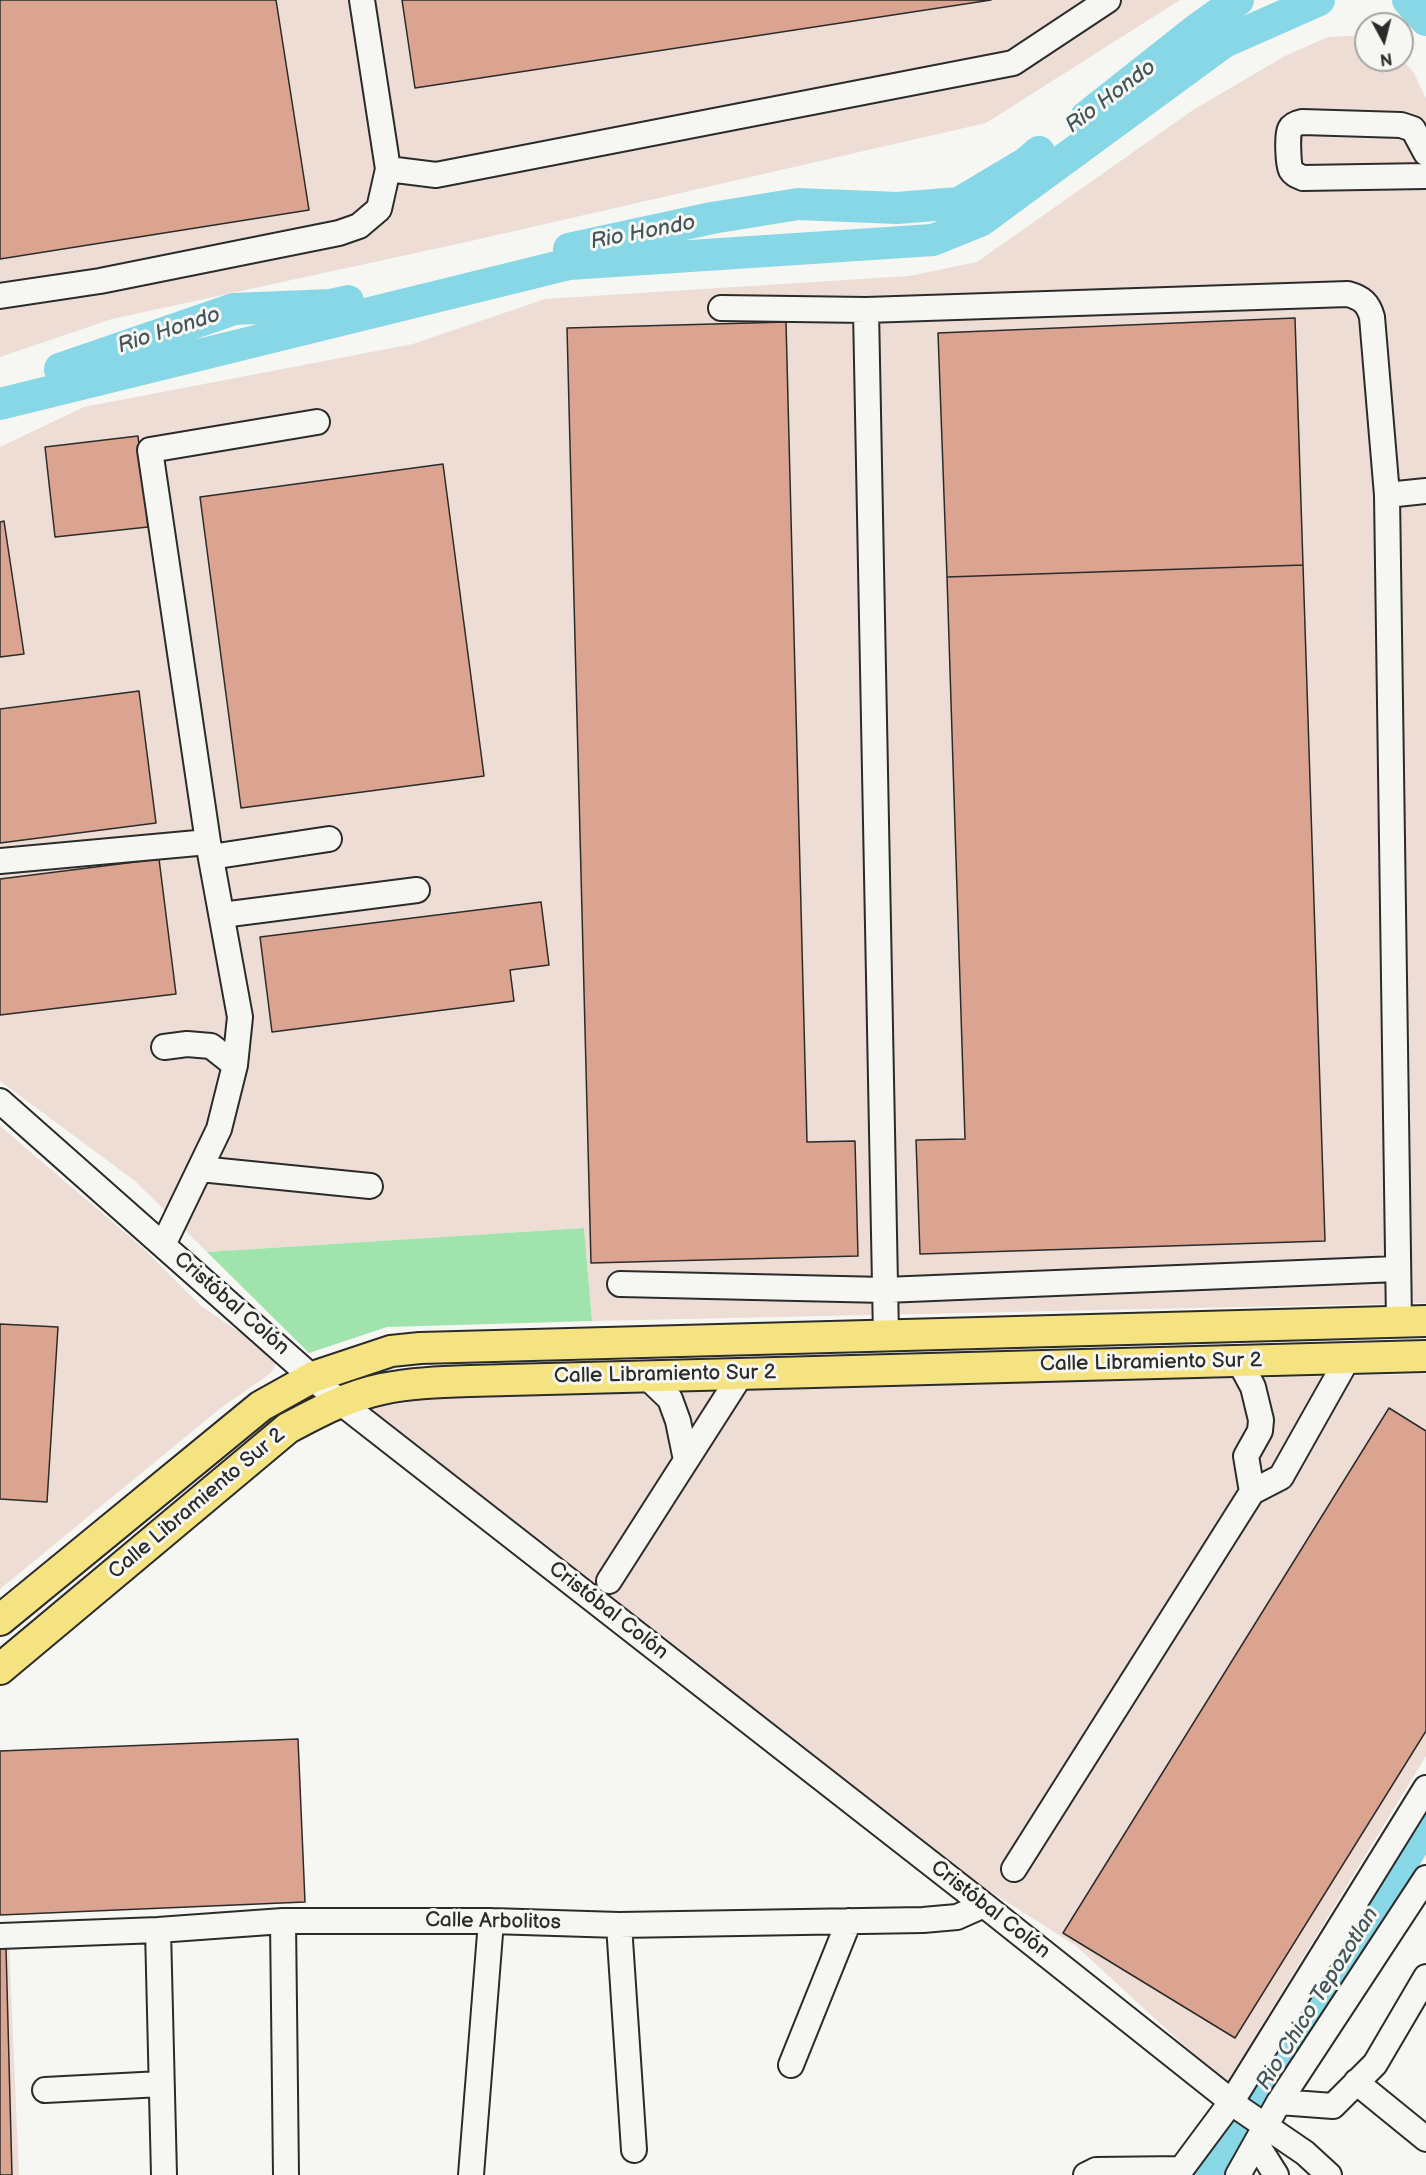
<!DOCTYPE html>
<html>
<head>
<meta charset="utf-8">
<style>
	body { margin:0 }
	#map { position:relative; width:1426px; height:2175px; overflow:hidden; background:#f6f6f2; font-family:"Balsamiq Sans",sans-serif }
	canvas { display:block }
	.north { position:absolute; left:1354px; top:12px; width:60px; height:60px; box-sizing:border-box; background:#f6f6f2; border:2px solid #a5a5a2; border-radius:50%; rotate:173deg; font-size:16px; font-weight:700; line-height:24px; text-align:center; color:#2b2b2b }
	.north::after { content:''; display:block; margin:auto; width:21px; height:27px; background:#2b2b2b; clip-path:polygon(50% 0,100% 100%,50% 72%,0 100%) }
</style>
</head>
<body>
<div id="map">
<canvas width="1426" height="2175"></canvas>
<div class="north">N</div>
</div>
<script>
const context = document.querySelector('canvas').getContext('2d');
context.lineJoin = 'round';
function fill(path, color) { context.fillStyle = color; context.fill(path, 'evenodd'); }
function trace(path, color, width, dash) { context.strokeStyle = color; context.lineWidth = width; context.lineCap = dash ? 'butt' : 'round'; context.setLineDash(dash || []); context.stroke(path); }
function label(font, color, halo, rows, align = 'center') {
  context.font = font + ' "Balsamiq Sans",sans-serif'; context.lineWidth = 6; context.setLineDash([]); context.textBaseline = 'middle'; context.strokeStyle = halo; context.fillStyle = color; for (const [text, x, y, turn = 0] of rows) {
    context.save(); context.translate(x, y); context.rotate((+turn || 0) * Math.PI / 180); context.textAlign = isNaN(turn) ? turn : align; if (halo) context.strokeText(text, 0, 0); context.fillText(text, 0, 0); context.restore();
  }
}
fill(new Path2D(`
	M0,0H1180L986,123L471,241L112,319L0,357Z
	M1366,35V60L1402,59L1414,73L1426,99V1303L592,1321L584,1228L207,1252L135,1181L0,1081V447L84,407L413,344L545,299L909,276L977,262L1193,110L1285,56L1328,37Z
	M0,1126L142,1247L200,1305L265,1350L277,1362L271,1373L222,1407L0,1589Z
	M1426,1374V1756L1226,2084L1076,1946L933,1855L429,1459L371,1409L425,1399L1049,1382Z
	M0,1945H9L19,2175H0Z`), '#eeddd5');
fill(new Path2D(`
	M584,1228L592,1321L387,1327L309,1353L207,1252Z`), '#a1e3ad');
trace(new Path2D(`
	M1408,0L1426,20
	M1086,117L1196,30L1238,0
	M569,249L712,218L798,204L897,208L959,203L1026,163L1039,152
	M60,369L234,309L330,305L348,301
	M0,404L569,264L933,240L980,221L1224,42L1319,0
	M1210,2175L1426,1824`), '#88d7e6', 32);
const building = new Path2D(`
	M0,0H276L309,210L0,259Z
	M402,0H991L415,88Z
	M1295,318L1303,565L947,577L938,333Z
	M786,322L807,1142L855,1141L858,1256L591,1263L567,328Z
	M138,436L148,527L55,537L45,447Z
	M443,464L484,776L241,808L200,497Z
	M4,521L24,654L0,657V522Z
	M1303,565L1325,1241L920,1254L916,1140L965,1139L947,577Z
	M139,691L156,823L0,843V709Z
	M159,859L176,994L0,1015V879Z
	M541,902L549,965L510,970L514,1001L272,1032L260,937Z
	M0,1324L58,1327L47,1502L0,1499Z
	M1389,1408L1426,1431V1731L1235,2038L1063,1933Z
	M298,1739L305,1902L0,1915V1751Z
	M0,1948H6L12,2175H0Z`);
fill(building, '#daa490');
trace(building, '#2b2b2b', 1.5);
const minor = new Path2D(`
	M362,0L388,169
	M1426,153L1413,129L1401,125L1302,122C1297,123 1292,125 1290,129C1287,135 1288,164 1291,170C1294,175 1298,176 1303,178L1426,176
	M0,296L100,281L339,233L359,226L379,209L388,169L436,175L1013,63L1108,0
	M721,308L866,310L1348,294C1362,298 1368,303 1372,317L1387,495L1399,1322
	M866,310L886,1335
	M1387,495L1426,491
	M208,842L150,450L317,422
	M211,857L329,839
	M0,861L208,842L240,1017L235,1065L219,1129L163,1245
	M222,915L417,890
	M164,1047L187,1044L211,1046L235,1065
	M0,1101L340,1402L984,1905L1242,2110L1305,2153L1329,2175
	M200,1169L370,1186
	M620,1284L885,1290L1397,1269
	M1239,1361L1253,1387L1261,1420L1260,1431L1246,1456L1252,1492
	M646,1376L670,1399L678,1421L686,1460
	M609,1581L742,1373
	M1014,1869L1252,1492L1281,1477L1348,1358
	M283,1921L286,2175
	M619,1925L634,2150
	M158,1930L164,2175
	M0,1936L158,1930L283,1921H491L619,1925L923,1920L957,1917L984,1905
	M791,2065L849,1921
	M1356,2082L1426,2139
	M45,2090L161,2084
	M1279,2102L1333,2106L1375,2064L1426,1977
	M1256,2143L1276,2175
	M471,2175L491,1921
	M1086,2175L1096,2170L1181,2169
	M1177,2175L1232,2101L1426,1788
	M1238,2175L1279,2102L1426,1878`);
const major = new Path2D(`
	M0,1620L261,1406L313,1377L391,1351L420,1348L1426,1321
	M0,1669L288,1428C318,1412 348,1396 382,1389C411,1383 441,1382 470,1381L1426,1356`);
trace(minor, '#2b2b2b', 28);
trace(major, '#2b2b2b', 34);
trace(minor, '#f6f6f2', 24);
trace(major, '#f5e382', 30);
label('21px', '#2b2b2b', '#f6f6f2', [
	["Cristóbal Colón",231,1304,41],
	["Calle Libramiento Sur 2",1151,1363,-1],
	["Calle Libramiento Sur 2",665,1375,-1],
	["Calle Libramiento Sur 2",197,1504,-40],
	["Cristóbal Colón",608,1611,38],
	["Cristóbal Colón",990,1910,38],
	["Calle Arbolitos",493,1922,1]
]);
label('italic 22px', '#42565a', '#f6f6f2', [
	["Rio Hondo",1111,97,-37],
	["Rio Hondo",643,233,-11],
	["Rio Hondo",169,331,-18],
	["Rio Chico Tepozotlan",1318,1999,-58]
]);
</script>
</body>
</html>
